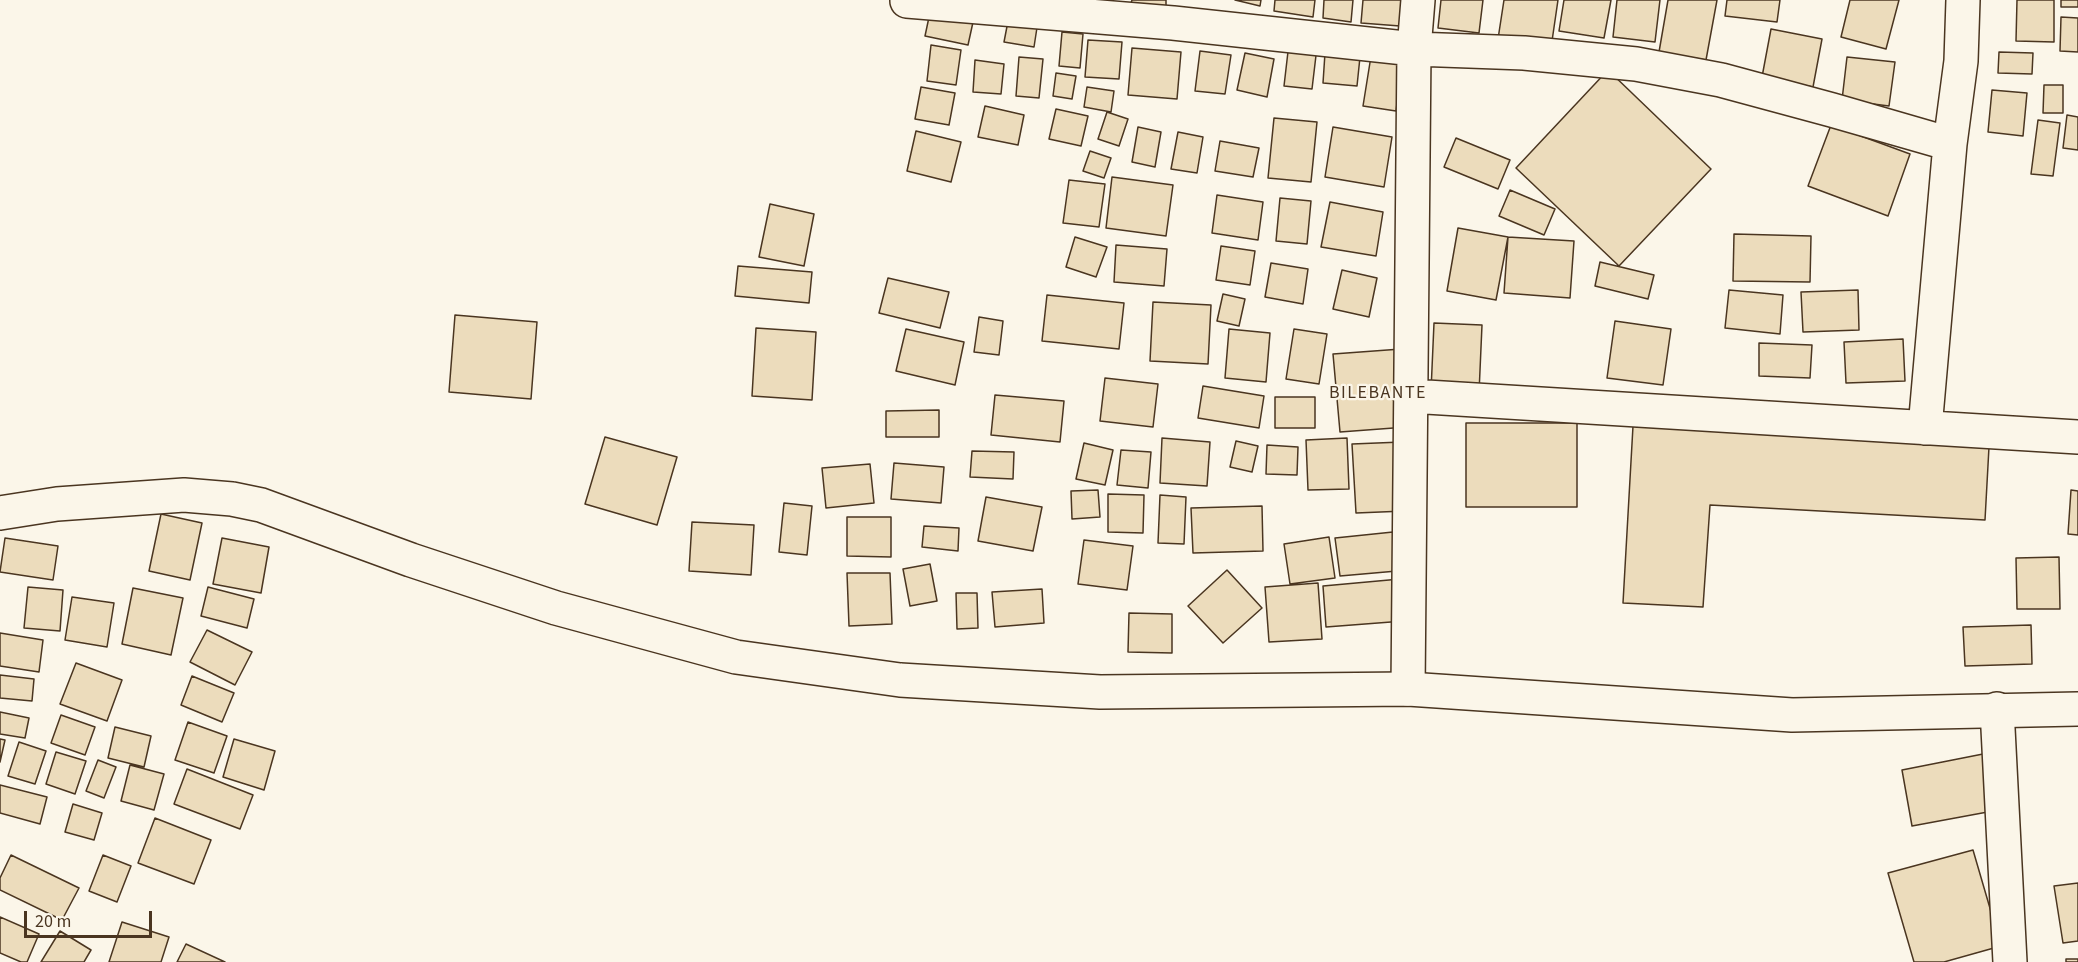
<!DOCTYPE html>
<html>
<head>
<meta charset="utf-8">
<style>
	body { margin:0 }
	#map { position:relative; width:2078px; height:962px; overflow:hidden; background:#fbf6e9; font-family:"Source Sans 3",sans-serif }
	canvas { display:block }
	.scale { position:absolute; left:24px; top:911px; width:128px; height:27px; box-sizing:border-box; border:3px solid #4a3520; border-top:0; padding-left:8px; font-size:18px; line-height:21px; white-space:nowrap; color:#4a3520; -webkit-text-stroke:4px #fbf6e9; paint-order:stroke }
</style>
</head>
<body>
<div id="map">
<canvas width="2078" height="962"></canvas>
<div class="scale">20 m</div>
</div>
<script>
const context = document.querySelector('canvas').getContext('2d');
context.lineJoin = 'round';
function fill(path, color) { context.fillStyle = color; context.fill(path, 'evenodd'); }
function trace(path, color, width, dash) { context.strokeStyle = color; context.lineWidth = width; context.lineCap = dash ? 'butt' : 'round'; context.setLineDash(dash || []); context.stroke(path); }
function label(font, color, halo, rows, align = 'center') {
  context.font = font + ' "Source Sans 3",sans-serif'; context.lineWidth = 4.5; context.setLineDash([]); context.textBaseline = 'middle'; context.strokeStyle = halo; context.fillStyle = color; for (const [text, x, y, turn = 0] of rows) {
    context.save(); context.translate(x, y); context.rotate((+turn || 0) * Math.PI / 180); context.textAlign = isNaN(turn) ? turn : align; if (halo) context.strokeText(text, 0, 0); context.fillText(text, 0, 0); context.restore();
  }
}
const building = new Path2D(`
	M1132,0H1166V6L1131,3Z
	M1235,0H1261L1260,6Z
	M1275,0H1315L1313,17L1274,11Z
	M1324,0H1353L1351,22L1323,18Z
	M1363,0H1402L1400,26L1361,23Z
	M1441,0H1483L1479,33L1438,28Z
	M1504,0H1558L1551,48L1498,39Z
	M1564,0H1611L1604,38L1559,31Z
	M1617,0H1660L1655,42L1613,37Z
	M1668,0H1717L1706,60L1659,52Z
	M1727,0H1780L1777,22L1725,16Z
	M1850,0H1899L1886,49L1841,37Z
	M2017,0H2054V42L2016,41Z
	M2061,0H2078V7H2061Z
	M932,3L975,13L968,45L925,36Z
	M1009,16L1038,21L1034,47L1004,42Z
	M2061,17L2078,18V52L2060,51Z
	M1771,29L1822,39L1813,87L1762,77Z
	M1062,32L1083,34L1080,68L1059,66Z
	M1088,40L1122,42L1119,79L1085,77Z
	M1289,43L1317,47L1312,89L1284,86Z
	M931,45L961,50L956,85L927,81Z
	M1132,48L1181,52L1177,99L1128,95Z
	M1372,50L1403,55L1396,111L1363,106Z
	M1200,51L1231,55L1225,94L1195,91Z
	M1999,52L2033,53L2032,74L1998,73Z
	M1245,53L1274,59L1267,97L1237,90Z
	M1325,53L1360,57L1357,86L1323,83Z
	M1019,57L1043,59L1039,98L1016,96Z
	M1847,57L1895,62L1889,106L1842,100Z
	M975,60L1004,64L1001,94L973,92Z
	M1608,70L1711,169L1619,266L1516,168Z
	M1056,73L1076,76L1072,99L1053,96Z
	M2044,85H2063V113H2043Z
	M921,87L955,93L949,125L915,119Z
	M1087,87L1114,91L1111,112L1084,107Z
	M1992,90L2027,93L2023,136L1988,132Z
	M985,106L1024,115L1018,145L978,137Z
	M1056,109L1088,116L1081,146L1049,139Z
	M1107,112L1128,119L1119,146L1098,139Z
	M2067,115L2078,117V150L2063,148Z
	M1274,118L1317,122L1311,182L1268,178Z
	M2038,120L2060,123L2053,176L2031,174Z
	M1831,125L1910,154L1888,216L1808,186Z
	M1138,127L1161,132L1155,167L1132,162Z
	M1333,127L1392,137L1384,187L1325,177Z
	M916,131L961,142L951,182L907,171Z
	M1178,132L1203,137L1197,173L1171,169Z
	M1456,138L1510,160L1498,189L1444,167Z
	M1220,141L1259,148L1253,177L1215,171Z
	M1090,151L1111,158L1104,178L1083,171Z
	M1112,177L1173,185L1166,236L1106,228Z
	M1069,180L1105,184L1099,227L1063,223Z
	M1510,190L1555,209L1544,235L1499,216Z
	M1217,195L1263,202L1258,240L1212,233Z
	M1280,198L1311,201L1307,244L1276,241Z
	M1330,202L1383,212L1376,256L1321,247Z
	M770,204L814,214L804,266L759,257Z
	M1458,228L1508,237L1496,300L1447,291Z
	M1734,234L1811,236L1810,282L1733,281Z
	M1075,237L1107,247L1096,277L1066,267Z
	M1508,237L1574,241L1570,298L1504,293Z
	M1116,245L1167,249L1164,286L1114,282Z
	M1221,246L1255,251L1250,285L1216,280Z
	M1600,262L1654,275L1648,299L1595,286Z
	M1271,263L1308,269L1303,304L1265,297Z
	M738,266L812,272L809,303L735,296Z
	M1342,270L1377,278L1369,317L1333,309Z
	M888,278L949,292L940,328L879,313Z
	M1729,290L1783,295L1780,334L1725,328Z
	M1858,290L1859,330L1803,332L1801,292Z
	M1223,294L1245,299L1239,326L1217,321Z
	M1047,295L1124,303L1119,349L1042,341Z
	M1153,302L1211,305L1208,364L1150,361Z
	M455,315L537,322L531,399L449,392Z
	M979,317L1003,321L999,355L974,352Z
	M1615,321L1671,329L1663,385L1607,378Z
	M1434,323L1482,325L1479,393L1431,391Z
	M756,328L816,332L812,400L752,396Z
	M906,329L964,342L955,385L896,371Z
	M1229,329L1270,333L1266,382L1225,378Z
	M1294,329L1327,334L1319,384L1286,379Z
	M1903,339L1905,381L1846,383L1844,342Z
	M1759,343L1812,345L1810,378L1759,376Z
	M1401,349L1407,427L1340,432L1333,354Z
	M1105,378L1158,384L1153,427L1100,421Z
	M1203,386L1264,396L1259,428L1198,418Z
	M995,395L1064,401L1060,442L991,435Z
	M1275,397H1315V428H1275Z
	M939,410V437H886V411Z
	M1466,423H1577V507H1466Z
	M1633,426L1989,447L1985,520L1710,505L1703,607L1623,603Z
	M605,437L677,457L657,525L585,504Z
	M1162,438L1210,442L1207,486L1160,483Z
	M1347,438L1349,489L1308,490L1306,440Z
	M1236,441L1258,446L1252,472L1230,467Z
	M1402,442L1405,511L1356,513L1352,444Z
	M1084,443L1113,450L1105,485L1076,479Z
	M1267,445L1298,447L1297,475L1266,474Z
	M1121,450L1151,452L1148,488L1117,485Z
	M972,451L1014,452L1013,479L970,477Z
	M894,463L944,467L941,503L891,499Z
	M870,464L874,503L826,508L822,468Z
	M1098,490L1100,517L1072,519L1071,491Z
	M2071,490L2078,491V535L2068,534Z
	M1108,494L1144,495L1143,533L1108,532Z
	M1160,495L1186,497L1184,544L1158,543Z
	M986,497L1042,507L1033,551L978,541Z
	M784,503L812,506L807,555L779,552Z
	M1262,506L1263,551L1193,553L1191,508Z
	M161,514L202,523L190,580L149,571Z
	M847,517H891V557L847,556Z
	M692,522L754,525L751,575L689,571Z
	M924,526L959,528L958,551L922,547Z
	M1393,532L1397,571L1340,576L1335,538Z
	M1329,537L1335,578L1290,584L1284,544Z
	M5,538L58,546L53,580L0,572Z
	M222,538L269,547L261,593L213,584Z
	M1084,540L1133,546L1127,590L1078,584Z
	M2059,557L2060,609H2017L2016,558Z
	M930,564L937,601L910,606L903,569Z
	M1227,570L1262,608L1223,643L1188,606Z
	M847,573H890L892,624L849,626Z
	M1400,579L1404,621L1326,627L1323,586Z
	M1318,583L1322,639L1269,642L1265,587Z
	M28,587L63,590L60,631L24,628Z
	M208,587L254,599L247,628L201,616Z
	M133,588L183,598L171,655L122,644Z
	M1042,589L1044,623L995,627L992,592Z
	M956,593H977L978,628L957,629Z
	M72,597L114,603L107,647L65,640Z
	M1129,613L1172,614V653L1128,652Z
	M2031,625L2032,664L1965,666L1963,627Z
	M207,630L252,652L235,685L190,662Z
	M0,633L43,640L39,672L0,666Z
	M76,663L122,680L107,721L60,704Z
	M0,675L34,679L32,701L0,698Z
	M192,676L234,693L222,722L181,705Z
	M0,712L29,718L25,738L0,734Z
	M61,715L95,727L85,755L51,743Z
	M188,722L227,736L214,773L175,760Z
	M115,727L151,736L144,767L108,758Z
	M0,739L5,740L0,762Z
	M234,739L275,751L264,790L223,777Z
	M19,742L46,751L35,784L8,776Z
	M56,752L86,761L75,794L46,784Z
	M1983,754L1993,811L1912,826L1902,770Z
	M98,760L116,767L104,798L86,791Z
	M130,765L164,774L154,810L121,801Z
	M187,769L253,795L240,829L174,804Z
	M0,785L47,797L40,824L0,813Z
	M73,804L102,813L94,840L65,832Z
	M155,818L211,840L194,884L138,863Z
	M1973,850L2001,946L1944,962H1914L1888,873Z
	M11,855L79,888L62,920L0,890V878Z
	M103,855L131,866L117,902L89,891Z
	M2078,883V941L2063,943L2054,886Z
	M0,917L39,934L27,962H21L0,953Z
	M122,922L169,937L161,962H109Z
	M60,931L91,950L84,962H41Z
	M186,944L225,962H177Z
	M2066,959H2078V962H2066Z`);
fill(building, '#ecdcbc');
trace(building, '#4a3520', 1.5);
const minor = new Path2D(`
	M907,1L1173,23L1414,49L1524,53L1636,64L1721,80L1832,110L1950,144
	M1410,396L2078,437
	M1925,428L1950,144L1961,61L1963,0
	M1408,689L1414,49L1418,0
	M1997,709L2010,962`);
const tertiary = new Path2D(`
	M0,513L57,504L184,495L232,499L261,505L411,560L556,608L736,657L900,680L1100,692L1408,689L1792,715L2078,709`);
trace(minor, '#4a3520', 36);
trace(tertiary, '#4a3520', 36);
trace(minor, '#fbf6e9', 33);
trace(tertiary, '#fbf6e9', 33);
context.letterSpacing = '1.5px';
label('18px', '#4a3520', '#fbf6e9', [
	["BILEBANTE",1378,394]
]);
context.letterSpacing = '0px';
</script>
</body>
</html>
